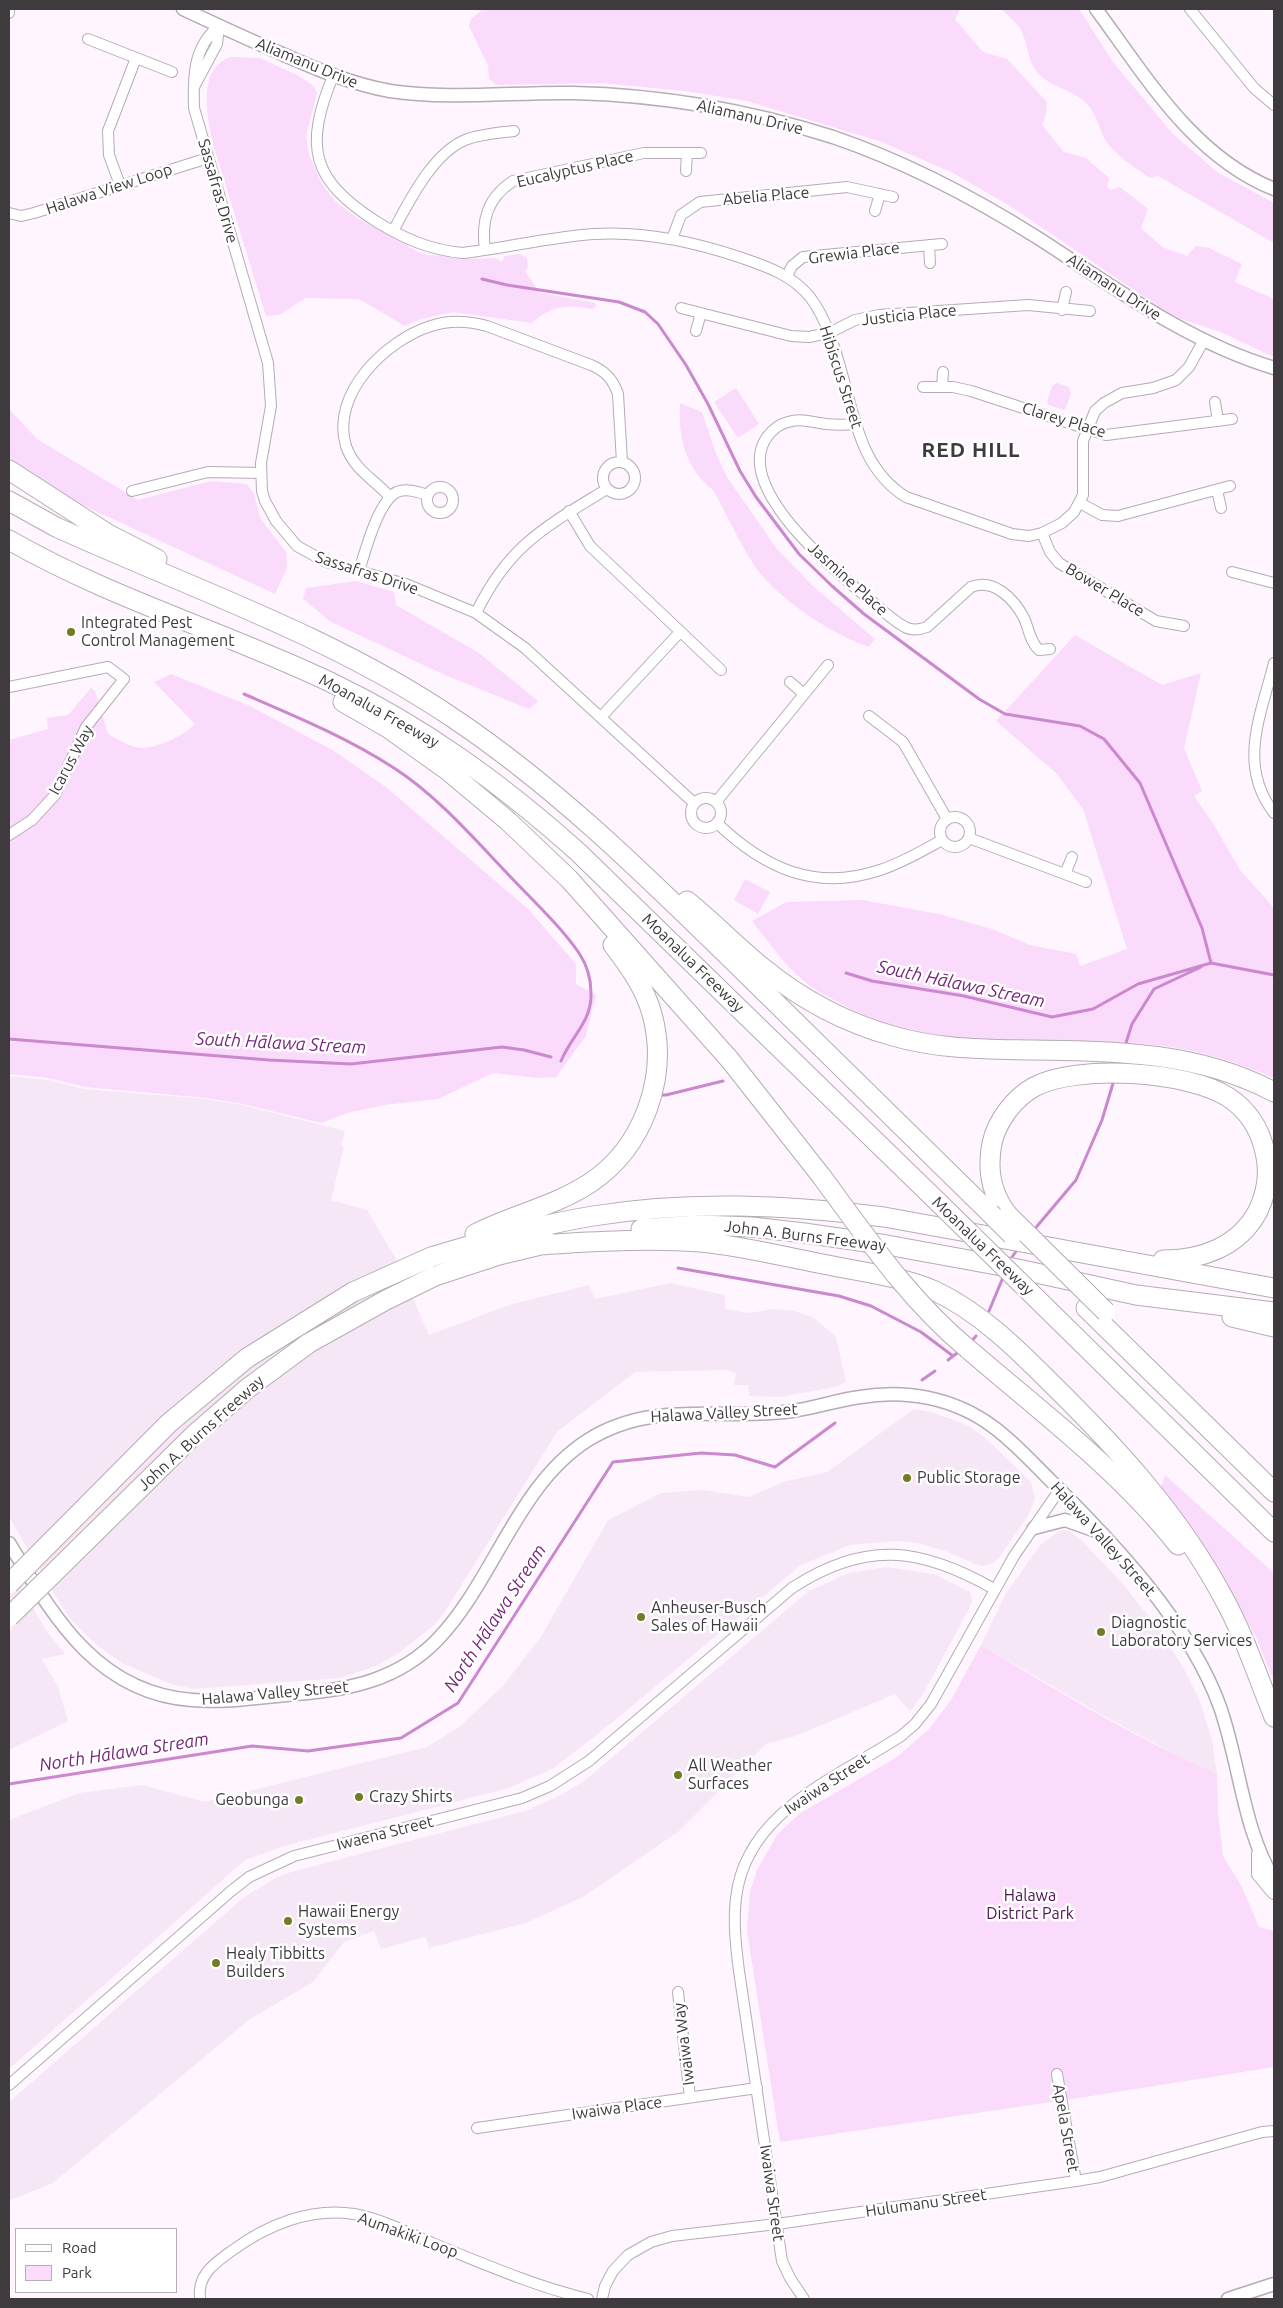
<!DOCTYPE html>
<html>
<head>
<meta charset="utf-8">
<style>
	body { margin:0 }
	#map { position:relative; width:1283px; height:2308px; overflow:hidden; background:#fef5fe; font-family:Ubuntu,sans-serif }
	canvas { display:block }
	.frame { position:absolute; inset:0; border:10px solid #3e3a3e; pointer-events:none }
	.legend { position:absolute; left:15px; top:2228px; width:162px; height:65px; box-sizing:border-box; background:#fff; border:1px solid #b2b0b2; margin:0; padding:6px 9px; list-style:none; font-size:15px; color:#3e3a3e }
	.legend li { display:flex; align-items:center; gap:10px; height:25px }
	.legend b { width:25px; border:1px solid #b2b0b2 }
</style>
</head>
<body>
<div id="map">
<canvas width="1283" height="2308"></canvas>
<div class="frame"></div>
<ul class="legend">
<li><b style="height:6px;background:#fff"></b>Road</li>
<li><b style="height:14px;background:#fadbfb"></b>Park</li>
</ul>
</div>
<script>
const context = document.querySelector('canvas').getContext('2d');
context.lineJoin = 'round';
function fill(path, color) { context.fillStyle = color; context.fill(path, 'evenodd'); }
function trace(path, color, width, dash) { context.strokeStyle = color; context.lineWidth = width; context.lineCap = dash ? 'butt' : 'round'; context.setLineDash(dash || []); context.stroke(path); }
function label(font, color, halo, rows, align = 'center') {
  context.font = font + ' Ubuntu,sans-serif'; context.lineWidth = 5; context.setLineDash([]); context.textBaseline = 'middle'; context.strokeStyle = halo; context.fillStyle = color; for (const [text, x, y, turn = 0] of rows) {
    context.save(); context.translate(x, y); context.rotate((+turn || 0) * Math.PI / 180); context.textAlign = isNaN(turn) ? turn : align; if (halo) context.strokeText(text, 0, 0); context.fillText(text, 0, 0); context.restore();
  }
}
fill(new Path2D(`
	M9,1076L49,1080L84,1089L206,1099L243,1105L345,1131L341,1145L344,1147L331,1200L367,1210L395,1257L429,1335L512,1304L589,1285L595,1299L670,1283L725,1295V1309L749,1313L774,1309L795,1311L814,1318L836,1337L846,1382L835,1387L780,1397L749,1396L748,1385H734L736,1373L727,1370L635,1372L557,1432L444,1613L434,1625L399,1653L376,1666L340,1678L193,1689L171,1684L122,1663L98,1646L72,1621L59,1602L9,1517Z
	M914,1409L934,1413L967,1425L983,1436L1031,1482L1035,1499L1028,1516L998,1559L992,1564L983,1566L975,1564L948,1552L918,1543L895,1541L850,1545L801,1565L614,1721L554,1768L509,1788L281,1847L245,1860L9,2069V1820L79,1793L143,1785L205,1802L427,1747L459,1727L503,1686L542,1635L608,1520L661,1493L702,1490L749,1497L783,1482L827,1472Z
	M1061,1530L1069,1531L1081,1540L1122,1583L1158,1628L1183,1667L1200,1701L1212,1740L1217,1774L1189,1762L1100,1714L981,1645L1006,1593L1041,1544Z
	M9,1567L46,1630L65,1654L42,1659L58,1687L68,1721L9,1750V1632L12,1629L9,1625Z
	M885,1567L934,1574L970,1592L972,1600L969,1609L922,1696L910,1711L895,1694L796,1736L766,1744L678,1832L583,1897L526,1923L429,1948L426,1937L381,1949L374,1931L344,1942L313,1982L250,2019L53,2183L9,2201V2102L243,1898L277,1877L294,1871L525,1811L559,1796L583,1782L809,1591L849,1573Z`), '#f6e7f6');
fill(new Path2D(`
	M483,9H960L955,19L983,52L1007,59L1047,102L1046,115L1042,125L1064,152L1086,158L1109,178L1107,187L1111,190L1120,187L1148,209L1141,228L1162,247L1187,256L1196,246L1209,248L1242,264L1235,282L1274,299V357L1223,333L1181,319L1165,311L1010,206L953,173L882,142L747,101L685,91L601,83L496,85L489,78L488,66L469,26L471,19Z
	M1001,9H1079L1113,62L1173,134L1217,172L1274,203V243L1158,176L1150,178C1136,168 1119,158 1108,144C1098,130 1099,115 1084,101C1069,88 1045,86 1034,68C1027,56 1027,40 1020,28C1015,21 1007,15 1001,9Z
	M230,57L260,58L297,75L314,86L317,93L306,136L309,155L322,184L336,202L358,218L422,254L471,259L495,258L502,262L505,256L519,254L527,258L528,267L525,271L540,293L595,303L596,306L593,309C567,304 552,305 532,323L453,312L421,319L405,326L359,299L306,298L279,315L266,316L213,144C208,116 196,71 230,57Z
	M1057,383L1069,387L1071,394L1065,410L1049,405L1047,402L1052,386Z
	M736,388L759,424L738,438L714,402Z
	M680,403L702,412L715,451L727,477L777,549L813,586L875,639L869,647C831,634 776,598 754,565C738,541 727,514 713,490C685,468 678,437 680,403Z
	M9,409L37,439L138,500L211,481L247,484L254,494L260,518L286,552L287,568L275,594L61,495L9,459Z
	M356,581L394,592L396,605L479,653L538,701L529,709L445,675L331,622L303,599L306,588Z
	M1075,635L1162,685L1201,673L1184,748L1202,791L1194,796L1214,825L1240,870L1274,908V1078C1236,1062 1196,1049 1155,1045C1047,1033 934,1058 836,1001C825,995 813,989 804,981C783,964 769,942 752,921L786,902L862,900L939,914L992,929L1030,945L1076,954L1080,966L1127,949L1083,809L1057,774L996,721Z
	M171,674L250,706L334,751L386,787L528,909L576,964V984L596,995L586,1036L556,1077L537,1078L493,1073L438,1099L384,1105L347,1113L321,1123L243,1104L206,1098L85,1087L49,1078L9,1074V740L48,729L47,718L68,715L91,688L95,691L108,734C118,739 129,747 141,748C159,748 183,736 195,724L154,682Z
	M745,879L770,892L758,914L734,900Z
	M1165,1475L1274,1573V1682L1256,1637L1230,1592L1160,1491Z
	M981,1645C1057,1691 1135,1738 1217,1774L1218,1813L1223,1856L1242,1887L1259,1927L1274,1931V2067L1085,2097L780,2142L747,1931L750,1892L757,1870L777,1835L799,1814L897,1757L929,1729L951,1700Z`), '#fadbfb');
trace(new Path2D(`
	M482,279L507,285L619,302L645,312L658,324L686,365L708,404L740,471L756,497L799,554L832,586L864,614L979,699L1005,714L1080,726L1104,739L1140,783L1202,928L1211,963
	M244,694C295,716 348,738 394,768C437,796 471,835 505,871C530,898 558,923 579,953C587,965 591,978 591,993C592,1022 571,1036 561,1061
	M846,973L872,981L964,996L1052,1017L1093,1009L1138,984L1211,963L1274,975
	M9,1039L269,1060L351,1064L502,1047L524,1050L551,1057
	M1125,1046L1132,1024L1154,989L1201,967
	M657,1095H666L723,1081
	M1033,1231L1076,1180L1102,1120L1114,1080
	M1010,1260L1019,1247
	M678,1268L839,1296L871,1306L921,1332L953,1356
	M989,1311L1004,1275
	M970,1343L976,1336
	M948,1360L961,1350
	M922,1380L935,1371
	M9,1784L252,1746L308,1751L401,1738L458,1703L613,1462L701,1453L735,1455L775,1467L835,1423`), '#cb88cf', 3);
const minor = new Path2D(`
	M1190,9L1254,88L1274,105
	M9,12V13
	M219,26C193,47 193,77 194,108L268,363L271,406L261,463L262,491L265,501L276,521L297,546L326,562L406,584L476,613L525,648L694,803
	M88,39L172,72
	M333,76C304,147 311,180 377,222C405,239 430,250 463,253C506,248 550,237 594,234C644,231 695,242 742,258C768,267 792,275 810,297C828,321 836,352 844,381C856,425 864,471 906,497L1012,534L1029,536L1042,533L1062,523L1074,512L1083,495V441L1095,411L1104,403L1122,393L1153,388L1176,380L1189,367L1204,340
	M194,87L217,44L219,26
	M686,171L687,153
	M120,185L109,155L108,131L136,58
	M875,211L880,194
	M9,213L21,216L34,213L208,158
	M393,231C409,202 432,154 465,140C480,134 498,133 514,131
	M672,239L681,215L700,202L847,187L893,197
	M929,245L930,263
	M485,250C481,221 487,198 513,181L644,153H701
	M787,276L792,266L803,257L942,244
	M681,308L791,336L809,337L829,333L855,320L879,315L1028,305L1090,311
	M1062,310L1066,292
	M696,331L701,313
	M923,387H953L971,391L1106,435L1232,419
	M942,387L943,372
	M1215,402L1218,421
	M856,424C846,425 836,425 826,424C813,422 801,418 788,422C780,424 772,430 767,437C732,487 835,571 869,599C880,608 892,620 905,627C912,631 919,630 927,627L971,587C994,578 1014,599 1024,618C1029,629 1030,642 1039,650L1050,649
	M603 478a16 16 0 1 1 32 0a16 16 0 1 1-32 0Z
	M427 500a13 13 0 1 1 26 0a13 13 0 1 1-26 0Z
	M1217,490L1221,508
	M132,491L208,472L261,473
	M390,497C375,480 354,470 346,446C330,394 386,340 431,326C449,320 470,321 487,326L591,365C605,371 613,379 618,394L622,462
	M1080,503L1102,515L1118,516L1230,486
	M569,511L590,546L721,670
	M1042,533L1050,552L1059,563L1156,621L1184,626
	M359,571C365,552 378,501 397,492C407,488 418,492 428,495
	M1232,572L1274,583
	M476,613C509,545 545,527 607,489
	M1274,663C1261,715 1237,765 1274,813
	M790,682L804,694
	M9,687L108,667L124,679L86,727L55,795L32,820L9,835
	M869,716L903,742L947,819
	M601,717L680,632
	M691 813a15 15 0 1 1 30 0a15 15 0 1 1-30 0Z
	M716,802L828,665
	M940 832a15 15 0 1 1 30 0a15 15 0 1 1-30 0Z
	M717,823C764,868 815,892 880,870C902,863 922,851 942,840
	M969,838L1086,882
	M1065,874L1072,857
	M678,1992L690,2097
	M1057,2074L1076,2181
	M9,2085L230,1892L249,1877L294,1856L522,1798L550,1786L589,1761L792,1588C865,1540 921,1547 994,1589
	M477,2128L757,2088
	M200,2299C197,2274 215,2263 233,2250C267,2225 311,2207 354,2214C381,2219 407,2232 432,2243C484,2264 534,2286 588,2299
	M602,2299L605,2286L613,2271L628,2255L651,2242L672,2236L777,2224L1076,2181L1100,2177L1262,2132L1274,2131
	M804,2299L790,2278L782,2261L739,1971C736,1947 733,1923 736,1898C746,1811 837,1778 901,1736L915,1724L931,1704L1014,1556L1060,1489`);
const tertiary = new Path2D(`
	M183,9C215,24 247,39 280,53C316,69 351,84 390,91C451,100 512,92 573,93C661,95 748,110 833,137C906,162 973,197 1038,238C1114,287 1187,342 1274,368
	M1096,9C1146,76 1192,156 1274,189
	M1034,1528L1065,1520L1096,1531
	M9,1543C53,1615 96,1693 192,1700C226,1703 262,1697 296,1694C349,1690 399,1680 438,1639C495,1579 517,1485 588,1440C654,1399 721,1421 792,1411C815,1408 837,1400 860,1397C906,1389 954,1398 992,1426C1013,1441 1031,1461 1049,1479C1112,1541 1190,1623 1220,1707C1240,1764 1243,1829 1274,1880
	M1228,2299L1274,2284`);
const secondary = new Path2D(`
	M1259,1854V1874L1274,1892`);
const motorway = new Path2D(`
	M9,470L108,534L157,559
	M9,501L56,527C188,587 332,636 453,718C553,785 639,869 725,953C813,1039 901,1126 990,1213
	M9,540C110,598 225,632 330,682C424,727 502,784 579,853L939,1203
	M343,702L388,728L447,770L508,821L569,879L730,1060L822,1177
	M687,901C713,922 737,947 763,968C801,999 846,1023 893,1036C937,1049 982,1049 1028,1050C1113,1051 1197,1051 1274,1092
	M1008,1215C991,1194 987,1169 992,1143C997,1121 1014,1098 1034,1087C1077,1064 1187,1071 1228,1097C1248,1110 1260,1129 1265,1152C1270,1172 1267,1192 1258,1211C1239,1247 1201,1260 1163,1260
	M641,1229L699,1225L752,1227L804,1233L887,1245L1018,1269L1136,1295L1274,1312
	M475,1234C512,1215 555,1206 590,1183C644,1147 669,1076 652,1014C645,988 629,966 613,945
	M536,1245C591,1242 645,1238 700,1242C744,1246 789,1258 833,1266C867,1273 904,1277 935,1291C980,1312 1018,1350 1052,1384C1119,1450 1178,1514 1223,1597C1244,1635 1258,1677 1274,1717
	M431,1257C484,1241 538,1225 593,1216C690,1200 787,1205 884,1217L1274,1288
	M435,1276L499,1255L549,1243
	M1037,1299L1274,1532
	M1086,1308L1274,1492
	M1232,1317L1274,1327
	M968,1349C1040,1411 1119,1470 1178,1545`);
trace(minor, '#b5acb5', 12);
trace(tertiary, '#b5acb5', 15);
trace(secondary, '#b5acb5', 16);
trace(motorway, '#b5acb5', 21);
trace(minor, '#fff', 10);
trace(tertiary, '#fff', 12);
trace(secondary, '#fff', 14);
trace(motorway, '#fff', 19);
const motorwayBridge = new Path2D(`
	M822,1177C867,1238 909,1300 968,1349
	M939,1203L1037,1299
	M990,1213L1012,1235
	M1008,1215L1106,1312
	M9,1584L169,1423L247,1358L353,1292L431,1257
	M9,1617L195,1434L248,1388L309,1343L386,1300L435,1276`);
trace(motorwayBridge, '#b5acb5', 21, []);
trace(motorwayBridge, '#fff', 19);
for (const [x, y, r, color] of [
	[71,632,5,"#727b26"],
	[907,1478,5,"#727b26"],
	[641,1617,5,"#727b26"],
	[1101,1632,5,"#727b26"],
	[678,1775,5,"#727b26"],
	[359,1797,5,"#727b26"],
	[299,1800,5,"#727b26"],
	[288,1921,5,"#727b26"],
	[216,1963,5,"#727b26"]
]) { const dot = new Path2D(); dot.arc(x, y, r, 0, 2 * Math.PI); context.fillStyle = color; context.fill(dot); trace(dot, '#fff', 2); }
label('16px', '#3e3a3e', '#fff', [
	["Aliamanu Drive",307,63,22],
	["Aliamanu Drive",750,117,13],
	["Eucalyptus Place",575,169,-13],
	["Halawa View Loop",109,189,-18],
	["Sassafras Drive",218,191,74],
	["Abelia Place",766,196,-5],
	["Grewia Place",854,253,-7],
	["Aliamanu Drive",1114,287,33],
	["Justicia Place",909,315,-6],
	["Hibiscus Street",841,377,72],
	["Clarey Place",1064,420,17],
	["Sassafras Drive",367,573,18],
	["Jasmine Place",848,579,42],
	["Bower Place",1105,590,31],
	["Moanalua Freeway",379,711,29],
	["Icarus Way",71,760,-62],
	["Moanalua Freeway",693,963,44],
	["John A. Burns Freeway",805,1236,7],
	["Moanalua Freeway",983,1246,44],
	["Halawa Valley Street",724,1413,-3],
	["John A. Burns Freeway",201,1433,-42],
	["Halawa Valley Street",1103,1539,48],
	["Halawa Valley Street",275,1693,-5],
	["Iwaiwa Street",827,1784,-33],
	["Iwaena Street",385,1833,-14],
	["Iwaiwa Way",684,2044,-97],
	["Iwaiwa Place",617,2108,-8],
	["Apela Street",1066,2128,80],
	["Iwaiwa Street",772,2193,82],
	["Hulumanu Street",926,2203,-8],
	["Aumakiki Loop",408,2235,20]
]);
label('16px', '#3e3a3e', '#fff', [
	["Integrated Pest",81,623],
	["Control Management",81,641],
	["Public Storage",917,1478],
	["Anheuser-Busch",651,1608],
	["Sales of Hawaii",651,1626],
	["Diagnostic",1111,1623],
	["Laboratory Services",1111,1641],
	["All Weather",688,1766],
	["Surfaces",688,1784],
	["Crazy Shirts",369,1797],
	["Geobunga",289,1800,"right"],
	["Hawaii Energy",298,1912],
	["Systems",298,1930],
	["Healy Tibbitts",226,1954],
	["Builders",226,1972]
], 'left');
label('16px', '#4e1152', '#fff', [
	["Halawa",1030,1896],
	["District Park",1030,1914]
]);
label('italic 18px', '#76277c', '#fff', [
	["South Hālawa Stream",961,984,12],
	["South Hālawa Stream",281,1043,3],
	["North Hālawa Stream",495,1618,-57],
	["North Hālawa Stream",124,1752,-9]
]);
context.letterSpacing = '1px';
label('bold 21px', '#3e3a3e', '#fff', [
	["RED HILL",971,450]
]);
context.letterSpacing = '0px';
</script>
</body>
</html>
